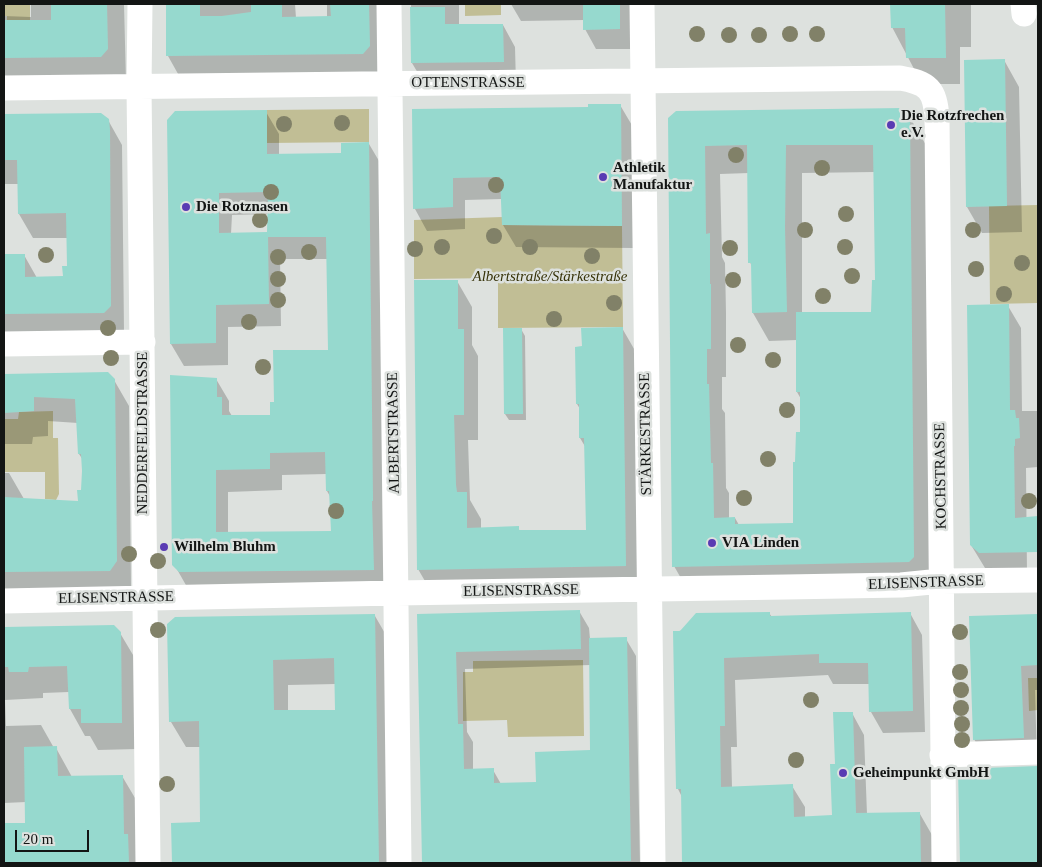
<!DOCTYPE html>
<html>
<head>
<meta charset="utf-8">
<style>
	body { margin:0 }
	#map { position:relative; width:1042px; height:867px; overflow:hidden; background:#dde1de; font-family:Georgia,serif }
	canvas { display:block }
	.frame { position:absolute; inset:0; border:5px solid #131514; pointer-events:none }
	.scale { position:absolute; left:15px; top:830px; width:74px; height:22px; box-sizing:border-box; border:2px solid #131514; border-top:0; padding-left:6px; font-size:15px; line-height:18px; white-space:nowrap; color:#131514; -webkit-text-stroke:4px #dde1de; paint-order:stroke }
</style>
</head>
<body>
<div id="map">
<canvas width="1042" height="867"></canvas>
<div class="frame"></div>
<div class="scale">20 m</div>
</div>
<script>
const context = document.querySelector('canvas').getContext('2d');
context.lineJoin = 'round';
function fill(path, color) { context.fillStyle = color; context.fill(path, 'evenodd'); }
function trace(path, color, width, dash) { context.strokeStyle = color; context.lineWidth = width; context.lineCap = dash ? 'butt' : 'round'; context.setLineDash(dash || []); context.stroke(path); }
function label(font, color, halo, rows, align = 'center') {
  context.font = font + ' Georgia,serif'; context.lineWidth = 5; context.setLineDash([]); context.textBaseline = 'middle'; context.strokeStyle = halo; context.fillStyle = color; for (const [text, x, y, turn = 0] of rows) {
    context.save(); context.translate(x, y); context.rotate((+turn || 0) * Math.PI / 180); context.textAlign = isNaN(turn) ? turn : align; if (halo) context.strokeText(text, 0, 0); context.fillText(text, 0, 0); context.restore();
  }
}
fill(new Path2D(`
	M4,4H30V20H7V16H4Z
	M465,4H501V15L465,16Z
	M369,109V142L267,143V110Z
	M1038,205V303L990,304L989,206Z
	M502,217V225L622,226L623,327L498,328V278L414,279V220Z
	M53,411V438H58L59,494L56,500L45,499V472H4V419H18L19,412Z
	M583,660L584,736L508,737L507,720L463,721V672H473V661Z
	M1028,678H1038V710L1029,711Z`), '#c1be95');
fill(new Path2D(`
	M31,4H124L126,82L4,91V16L31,17Z
	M167,4H295L296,18L327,17V4H382L384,72L182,81L168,56Z
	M411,4H459V25H503L515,47L516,84L425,85L412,63Z
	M511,4H630V49H596L585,29V20L521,21Z
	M892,4H971V47H960V84H922L892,27Z
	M1004,60L1019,87L1022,232L982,233L967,207Z
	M620,105L633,127L634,248L516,247L503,225L502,199L465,200V229L427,231L415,209L414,110L590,108Z
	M266,112L279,134V155L342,154L369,144L382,166L386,592L187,587L174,564L216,379L229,401V411L232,416H271L275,403L329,351L328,259H280L281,326L228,327V365L184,366L171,344L168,120ZM268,214V233L231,234L232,215ZM327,474V491L331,498L332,532L228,533V492L282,490V475Z
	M101,114L108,120L122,145L124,331L4,339V255H24L37,278H64L68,267L67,238H33L19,214V184H4V115Z
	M909,116L926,145L930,585L690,594L674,566L669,119ZM875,172L876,281L873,313H802V173ZM749,173L750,262L752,267L753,313L769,341L797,340V392L801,399V433L796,464L794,524L739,525L735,518L729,519V493L726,488L725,413L722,409V377H726V313L725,263L722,257L720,174Z
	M457,281L472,307V345L478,356V440H468L470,500L481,519V528H518L520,531H587L586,448L580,438V409L577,404L583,347L622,328L637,354L640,592L433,595L418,569Z
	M1008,306L1021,328L1022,411H1038V467L1026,468L1027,574L992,575L985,568L971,545Z
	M521,329L525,336L526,420H509L505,414Z
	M107,373L114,380L129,406L131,587L4,597V473H9L24,499L79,502L83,491V460L79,454L78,423L48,421V436L33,437L32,444H4V375Z
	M579,611L589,628L590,639H626L636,656L640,863H423L418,615ZM590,665L591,752L537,783L501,784L493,770H473V742L467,732L465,669Z
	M769,613L772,617L910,613L922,635L925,732L883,733L871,712L870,684H833L828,675L735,680L737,747H731L732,788L792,786L805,807V818L833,817L836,765L852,713L864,735L867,814H920L932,835L933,863H683L682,797L678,789L674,632Z
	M375,616L390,642L393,863H173V824H201L200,747H186L171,722L168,625ZM336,684V711H288V685Z
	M1025,623H1038V690H1035L1037,762L988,764L974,739Z
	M113,626L120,633L136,660L137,749L98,750L90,736H85L70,709L69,692L43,693V698L5,700L6,726L41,725L54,748H56L72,777L122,776L138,803L143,863H4V824L26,825V802L4,803V628Z
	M1038,768V863H961L959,770Z`), '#0003');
fill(new Path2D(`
	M51,4H107L108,49L101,57L4,58V20H51Z
	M166,4H200V16H222L251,12V4H282V17L331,16L330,4H369L370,46L363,54L166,56Z
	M583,4H620V29L583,30Z
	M890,4H945L946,58H906L905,28H891Z
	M410,7H445V24H503L504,62L411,63Z
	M1005,59L1007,206L966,207L964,60Z
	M588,104H621L622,226L502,225L500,177L453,178V207L413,209L412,109L588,107Z
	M903,108L910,116L914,557L909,562L672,567L668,118L676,111ZM747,145L748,263H751L752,313L787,312L785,228L786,145H873L875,280H872L871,312H796V392H800V432H796L795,462H793V523L735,524V517L714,518L713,463H711L709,384H707V349H711V284H710V233L706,234L705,146Z
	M267,110V154L341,153V143L369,142L373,501H372L374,570L179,572L172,565L170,375L217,378V397H222V415H270V402H274L273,350H328L326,237H268L269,304L216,305V343L170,344L167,120L175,111ZM268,192L267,232L219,233V193ZM325,452L326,491H329L331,531L216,532V470L270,469V453Z
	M101,113L109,119L110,130L111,306L104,313L4,314V254H25V277L63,276L62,266H67L66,213L18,214L17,160H4V114Z
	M414,280H458V329H464V415H454L456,485L457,492H467V528L519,526V530H586L584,438H579V404H576L575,347L582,346L581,328L623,327L626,566L417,570Z
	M1009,304L1010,410H1015L1016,418H1019L1020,438L1015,439V446H1014L1015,518L1038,516V552L979,553L970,545L967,305Z
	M503,328H522L523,414H504Z
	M108,372L115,379L117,561L110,571L4,572V497L78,501L77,490H81L82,471L81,454H78L75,399L34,397V411L4,413V374Z
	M580,610L581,649L456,652L458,724H463L464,769L494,768V783L536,782L535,752L590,750L589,638L627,637L631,861L422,863L417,614Z
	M770,612V616L911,612L913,711L869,712L868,663H819V654L724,658L725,726H720L721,787L793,784L794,817L832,815L830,764H835L833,712H853L856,813L920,812L921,863H682L681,789H676L673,631H680L696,613Z
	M375,614L379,863H172L171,823L200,822L199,721L169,722L167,624L175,617ZM334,658L335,710H274L273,660Z
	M1038,614V665L1021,666L1024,738L973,740L969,616Z
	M114,625L121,632L122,723H81V709H69L67,666L29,667L28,672H9L8,667H4V627Z
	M57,746L58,776L123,775L124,834H128L129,863H4V823H25L24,747Z
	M1038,766V863H960L958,769Z`), '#96d9ce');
trace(new Path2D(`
	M140,4L139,87L148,863
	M389,4L399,863
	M642,4L653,863
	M1023,4L1024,14
	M4,88L900,78C928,83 935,89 937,118L944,863
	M4,344L143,342
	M4,601L396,593L786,587L901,585L941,581L1038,580
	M942,755L1038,752`), '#fff', 25);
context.fillStyle = '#818168';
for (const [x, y] of [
	[697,34],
	[790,34],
	[817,34],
	[729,35],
	[759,35],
	[342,123],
	[284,124],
	[736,155],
	[822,168],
	[496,185],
	[271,192],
	[846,214],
	[260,220],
	[805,230],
	[973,230],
	[494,236],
	[442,247],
	[530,247],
	[845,247],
	[730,248],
	[415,249],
	[309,252],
	[46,255],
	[592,256],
	[278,257],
	[1022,263],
	[976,269],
	[852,276],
	[278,279],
	[733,280],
	[1004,294],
	[823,296],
	[278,300],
	[614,303],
	[554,319],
	[249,322],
	[108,328],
	[738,345],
	[111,358],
	[773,360],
	[263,367],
	[787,410],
	[768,459],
	[744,498],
	[1029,501],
	[336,511],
	[129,554],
	[158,561],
	[158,630],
	[960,632],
	[960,672],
	[961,690],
	[811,700],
	[961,708],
	[962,724],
	[962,740],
	[796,760],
	[167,784]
]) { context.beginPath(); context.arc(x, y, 8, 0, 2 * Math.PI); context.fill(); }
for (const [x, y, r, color] of [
	[891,125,5,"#593bb3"],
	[603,177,5,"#593bb3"],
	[186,207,5,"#593bb3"],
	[712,543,5,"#593bb3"],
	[164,547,5,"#593bb3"],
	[843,773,5,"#593bb3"]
]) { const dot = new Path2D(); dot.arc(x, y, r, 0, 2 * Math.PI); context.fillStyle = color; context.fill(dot); trace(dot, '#dde1de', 2); }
label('15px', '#131514', '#dde1de', [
	["OTTENSTRASSE",468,83],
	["NEDDERFELDSTRASSE",143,433,-90],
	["ALBERTSTRASSE",394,433,-91],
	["STÄRKESTRASSE",646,434,-91],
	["KOCHSTRASSE",941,476,-91],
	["ELISENSTRASSE",926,583,-2],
	["ELISENSTRASSE",521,591,-1],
	["ELISENSTRASSE",116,598,-1]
]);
label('bold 15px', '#131514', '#dde1de', [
	["Die Rotzfrechen",901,116],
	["e.V.",901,133],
	["Athletik",613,168],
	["Manufaktur",613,185],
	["Die Rotznasen",196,207],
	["VIA Linden",722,543],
	["Wilhelm Bluhm",174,547],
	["Geheimpunkt GmbH",853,773]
], 'left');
label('italic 15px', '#363208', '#dde1de', [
	["Albertstraße/Stärkestraße",550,277]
]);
</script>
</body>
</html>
